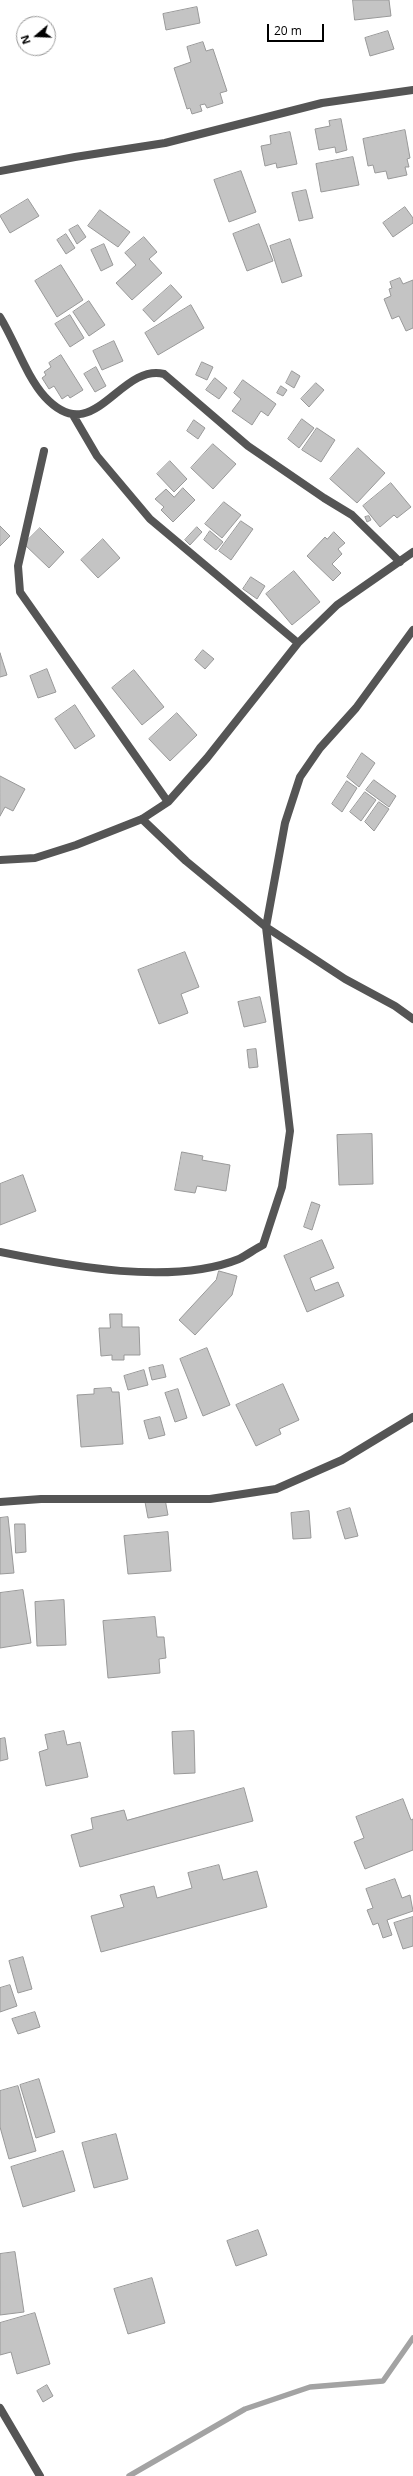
<!DOCTYPE html>
<html>
<head>
<meta charset="utf-8">
<style>
	body { margin:0 }
	#map { position:relative; width:413px; height:2476px; overflow:hidden; background:#fff; font-family:"Open Sans",sans-serif }
	canvas { display:block }
	.north { position:absolute; left:16px; top:16px; width:40px; height:40px; box-sizing:border-box; background:#fff; border:1px solid #999; border-radius:50%; rotate:251deg; font-size:11px; font-weight:700; line-height:16px; text-align:center; color:#000 }
	.north::after { content:''; display:block; margin:auto; width:14px; height:18px; background:#000; clip-path:polygon(50% 0,100% 100%,50% 72%,0 100%) }
	.scale { position:absolute; left:267px; top:24px; width:57px; height:18px; box-sizing:border-box; border:2px solid #000; border-top:0; padding-left:5px; font-size:12px; line-height:14px; white-space:nowrap; color:#000; -webkit-text-stroke:3px #fff; paint-order:stroke }
</style>
</head>
<body>
<div id="map">
<canvas width="413" height="2476"></canvas>
<div class="north">N</div>
<div class="scale">20 m</div>
</div>
<script>
const context = document.querySelector('canvas').getContext('2d');
context.lineJoin = 'round';
function trace(path, color, width, dash) { context.strokeStyle = color; context.lineWidth = width; context.lineCap = dash ? 'butt' : 'round'; context.setLineDash(dash || []); context.stroke(path); }
function fill(path, color) { context.fillStyle = color; context.fill(path, 'evenodd'); }
trace(new Path2D(`
	M129,2476L245,2409L310,2387L383,2381L413,2338`), '#a3a3a3', 5.5);
const building = new Path2D(`
	M353,0H389L391,16L355,20Z
	M197,7L200,23L166,30L163,14Z
	M388,31L394,49L370,56L365,38Z
	M203,42L206,51L213,49L227,91L220,93L223,103L207,108L205,104L200,105L202,111L192,114L190,108L187,109L174,68L191,62L187,47Z
	M341,119L347,150L336,153L335,147L319,150L315,129L330,126L329,121Z
	M405,130L410,158L407,159L409,167H405L407,175L388,179L386,171L375,173L373,165L368,166L363,139Z
	M290,132L297,164L277,168L276,163L265,166L261,146L271,144L270,136Z
	M353,157L359,185L321,192L316,164Z
	M241,171L256,212L229,222L214,180Z
	M306,190L313,218L299,221L292,193Z
	M28,199L39,216L10,233L0,216Z
	M405,207L413,218V223L393,237L383,223Z
	M100,210L130,232L118,247L88,226Z
	M259,224L273,261L247,271L233,234Z
	M78,225L86,237L77,244L69,230Z
	M66,234L75,248L66,254L57,240Z
	M144,237L157,252L149,259L162,273L132,300L116,283L136,265L125,253Z
	M290,239L302,276L282,283L270,246Z
	M104,244L113,265L101,271L91,250Z
	M61,265L83,300L57,317L35,281Z
	M400,278L403,284L413,280V328L406,331L399,316L392,319L384,299L391,296L389,289L392,288L390,282Z
	M171,285L182,297L154,322L143,310Z
	M89,301L105,325L89,336L73,312Z
	M191,305L204,328L158,355L145,333Z
	M70,315L84,338L70,347L55,324Z
	M114,341L123,361L102,370L93,351Z
	M61,355L83,390L70,398L68,395L62,399L54,386L49,389L42,378L46,375L44,372L51,367L49,363Z
	M202,362L213,367L207,380L196,375Z
	M96,367L106,386L95,392L84,374Z
	M292,371L300,376L294,388L286,383Z
	M215,378L227,388L219,399L206,390Z
	M243,380L276,404L268,416L261,411L252,425L232,411L241,399L234,393Z
	M316,383L324,390L309,407L301,399Z
	M281,386L287,390L283,396L277,393Z
	M302,419L314,428L299,448L288,439Z
	M194,420L205,428L198,439L187,431Z
	M317,428L335,440L321,462L302,450Z
	M213,444L236,464L213,489L191,468Z
	M358,448L385,473L357,503L330,479Z
	M170,461L187,479L174,492L157,474Z
	M391,483L411,507L397,518L394,515L380,527L363,506Z
	M183,488L195,500L173,522L161,510L164,507L155,499L166,489L174,497Z
	M224,502L241,515L222,538L205,524Z
	M369,516L371,520L367,522L365,517Z
	M241,521L253,529L231,560L219,551Z
	M0,526L10,536L0,546Z
	M197,527L202,532L190,545L185,540Z
	M40,528L64,552L49,568L24,544Z
	M210,531L223,542L216,550L204,540Z
	M334,532L345,543L338,549L342,554L332,564L341,573L333,581L307,556L325,537L327,539Z
	M103,539L120,558L98,578L81,560Z
	M294,571L320,602L292,625L266,594Z
	M251,577L265,586L257,599L243,589Z
	M203,650L214,659L205,669L195,660Z
	M0,653L7,675L0,677Z
	M47,669L56,692L38,698L30,676Z
	M134,670L164,707L142,725L112,688Z
	M75,705L95,736L75,749L55,719Z
	M177,713L197,735L170,761L149,739Z
	M362,753L375,763L359,787L347,777Z
	M0,776L25,789L13,811L5,807L0,816Z
	M374,780L396,796L389,807L366,790Z
	M347,781L357,788L342,812L332,804Z
	M365,792L376,800L361,821L350,812Z
	M379,802L389,809L374,831L365,822Z
	M185,952L199,987L181,994L188,1013L159,1024L138,970Z
	M260,997L266,1022L244,1027L238,1002Z
	M256,1049L258,1067L249,1068L247,1050Z
	M372,1134L373,1184L339,1185L337,1135Z
	M182,1152L203,1156L202,1160L230,1165L226,1191L197,1186L195,1193L175,1190Z
	M23,1175L36,1211L0,1225V1184Z
	M312,1202L320,1205L312,1230L304,1227Z
	M322,1240L334,1268L310,1278L315,1291L338,1282L344,1296L307,1312L284,1256Z
	M219,1271L237,1276L232,1295L195,1335L179,1320L216,1280Z
	M110,1314H122V1327H139L140,1355H124V1360H112V1355L101,1356L99,1328H110Z
	M207,1348L230,1405L203,1416L180,1359Z
	M163,1365L166,1377L152,1380L149,1368Z
	M144,1370L148,1385L128,1390L124,1376Z
	M283,1384L299,1420L279,1429L281,1434L256,1446L236,1405Z
	M111,1388L112,1392H119L123,1444L81,1447L77,1395L94,1394V1389Z
	M178,1389L187,1418L175,1422L165,1393Z
	M160,1417L165,1435L149,1439L144,1421Z
	M165,1499L168,1515L148,1518L145,1502Z
	M350,1508L358,1536L345,1539L337,1512Z
	M309,1511L311,1538L293,1539L291,1513Z
	M8,1517L14,1573L0,1574V1518Z
	M15,1524H25L26,1552L16,1553Z
	M168,1532L171,1571L128,1574L124,1536Z
	M23,1590L31,1643L0,1648V1593Z
	M64,1600L66,1645L37,1646L35,1602Z
	M155,1617L157,1637H164L166,1658L159,1659L160,1673L108,1678L103,1621Z
	M64,1731L67,1745L80,1742L88,1777L46,1786L39,1752L48,1749L45,1735Z
	M194,1731L195,1773L174,1774L172,1732Z
	M5,1738L8,1759L0,1761V1739Z
	M244,1788L253,1821L80,1867L71,1835L93,1829L91,1818L124,1810L127,1820Z
	M403,1799L411,1820L413,1819V1850L365,1869L354,1842L364,1838L356,1817Z
	M219,1865L223,1880L257,1871L267,1907L101,1952L91,1916L124,1907L120,1895L154,1886L157,1898L192,1888L188,1873Z
	M395,1879L402,1898L410,1895L413,1911L387,1920L392,1935L383,1938L378,1923L373,1925L367,1910L373,1908L366,1889Z
	M413,1917V1946L403,1949L394,1923Z
	M23,1957L32,1989L18,1993L9,1961Z
	M10,1985L17,2006L0,2012V1988Z
	M35,2012L40,2027L18,2034L12,2019Z
	M39,2079L55,2132L36,2138L20,2085Z
	M18,2086L36,2151L9,2159L0,2127V2091Z
	M116,2134L128,2179L94,2188L82,2143Z
	M63,2151L75,2191L23,2207L11,2167Z
	M258,2230L267,2255L236,2266L227,2241Z
	M15,2252L24,2312L0,2315V2254Z
	M152,2278L165,2323L128,2334L114,2289Z
	M35,2313L50,2364L17,2374L11,2352L0,2355V2323Z
	M47,2385L53,2396L43,2402L37,2391Z`);
fill(building, '#c4c4c4');
trace(building, '#999', 1);
trace(new Path2D(`
	M0,171L75,157L165,143L322,103L413,90
	M0,317C15,341 26,376 45,397C94,450 119,363 164,374L248,446L324,498L352,515L400,562
	M73,415L97,456L150,519L298,643
	M44,451L18,566L20,592L168,802
	M142,819L186,861L266,927L345,979L395,1006L413,1019
	M0,860L35,858L76,845L142,819L168,802L207,758L298,643L337,605L413,552
	M0,1252C69,1266 172,1286 239,1259C247,1255 255,1249 263,1245L282,1187L290,1131L266,927L285,823L300,777L320,748L356,708L413,630
	M0,1502L41,1499H210L276,1489L342,1460L413,1417
	M0,2408L40,2476`), '#555', 8);
</script>
</body>
</html>
